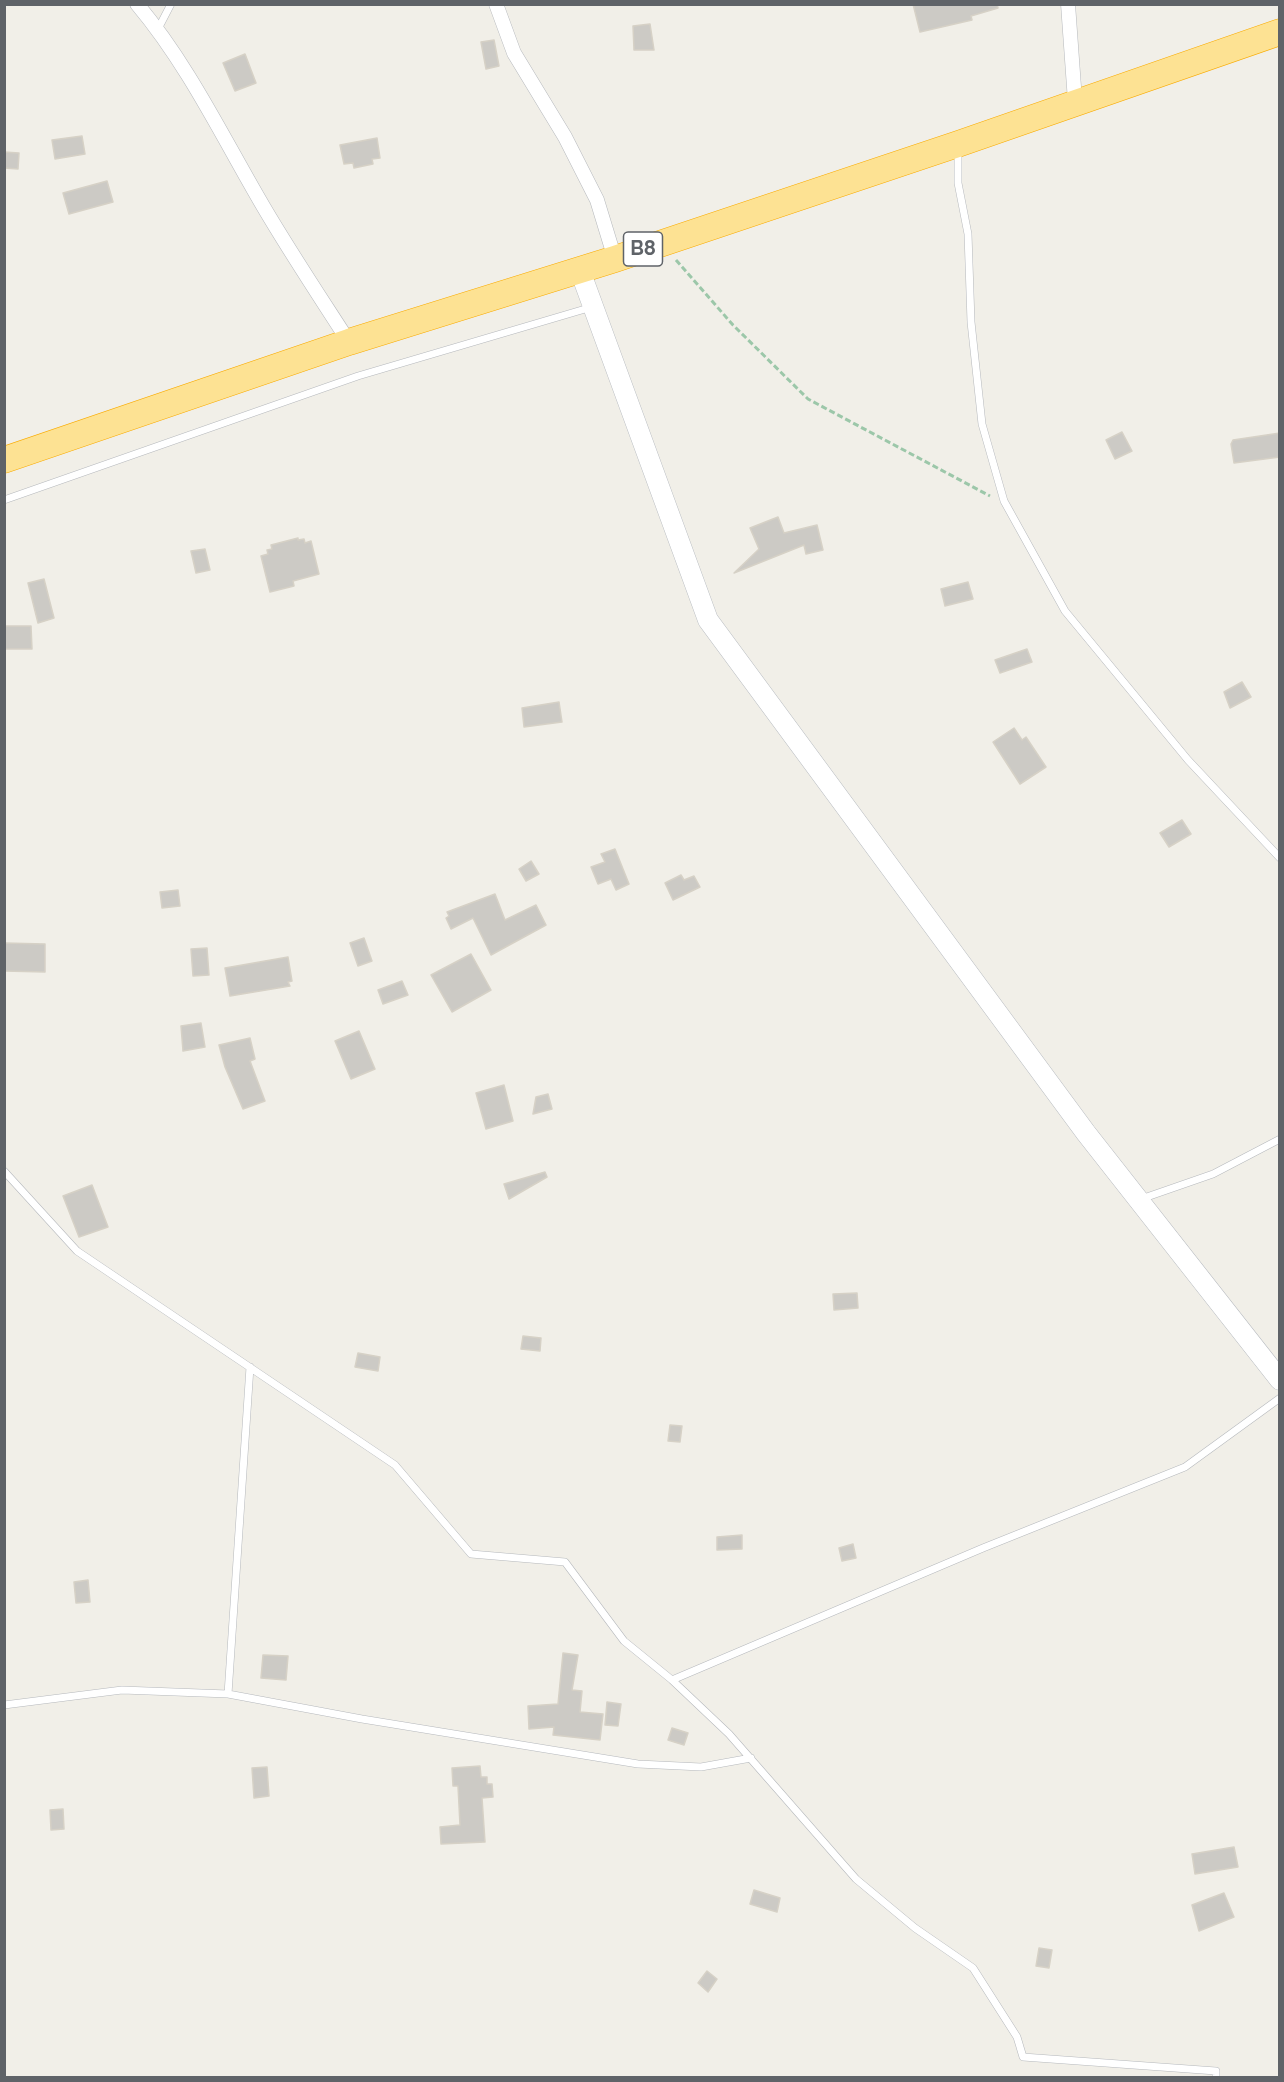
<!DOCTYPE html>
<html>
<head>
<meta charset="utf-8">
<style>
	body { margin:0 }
	#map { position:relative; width:1284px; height:2082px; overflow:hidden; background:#f1efe8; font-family:Raleway,sans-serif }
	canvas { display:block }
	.frame { position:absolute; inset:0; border:6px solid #5f6368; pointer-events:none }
</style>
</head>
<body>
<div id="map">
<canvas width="1284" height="2082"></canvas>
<div class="frame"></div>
</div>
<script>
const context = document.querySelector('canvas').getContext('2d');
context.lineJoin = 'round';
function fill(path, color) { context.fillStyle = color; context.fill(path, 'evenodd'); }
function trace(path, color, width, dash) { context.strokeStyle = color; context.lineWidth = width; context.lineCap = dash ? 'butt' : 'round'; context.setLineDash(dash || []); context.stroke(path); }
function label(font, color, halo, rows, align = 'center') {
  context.font = font + ' Raleway,sans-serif'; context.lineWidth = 6; context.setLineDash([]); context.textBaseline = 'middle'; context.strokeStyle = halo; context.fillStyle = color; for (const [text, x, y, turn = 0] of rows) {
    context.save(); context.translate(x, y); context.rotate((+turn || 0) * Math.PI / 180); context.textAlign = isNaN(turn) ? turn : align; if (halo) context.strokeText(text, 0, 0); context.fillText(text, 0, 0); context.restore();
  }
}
const building = new Path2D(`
	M913,4H997L998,8L971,16L972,20L920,32Z
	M650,24L654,50H634L633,26Z
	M494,40L499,66L486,69L481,42Z
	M245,54L256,83L235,91L223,63Z
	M82,136L85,154L55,159L52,140Z
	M377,138L380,158L372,159L373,164L354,168L353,163L344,164L340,145Z
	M4,152L19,153L18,169L4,168Z
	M107,181L113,202L69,214L63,193Z
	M1122,432L1132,451L1115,459L1106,440Z
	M1280,433V457L1234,463L1231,444L1233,440Z
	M778,517L784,533L817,525L823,550L806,554L804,545L734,573L759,549L750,528Z
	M298,538V540L304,539L305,543L311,541L319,574L293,581L294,586L270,592L261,556L268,554L267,550L272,549L271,545Z
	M205,549L210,570L196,573L191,551Z
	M44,579L54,618L38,623L28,583Z
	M968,582L973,599L945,606L941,589Z
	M4,626H31L32,649H4Z
	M1027,649L1032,662L1000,673L995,660Z
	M1242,682L1251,697L1230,708L1224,692Z
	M559,702L562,722L524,727L522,708Z
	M1014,728L1022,740L1026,737L1046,767L1020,784L993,742Z
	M1182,820L1191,834L1169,847L1160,833Z
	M615,849L629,884L616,890L611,879L598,884L591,867L605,862L601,854Z
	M531,861L539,874L526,881L519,869Z
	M681,875L684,880L694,876L700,887L673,900L665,883Z
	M178,890L180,906L162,908L160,892Z
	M495,894L505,920L536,905L546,925L491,955L473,918L451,929L446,918L449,916L447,912Z
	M364,938L372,961L358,966L350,943Z
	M4,943L45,944V972L4,971Z
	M207,948L209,975L193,976L191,949Z
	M471,954L491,990L452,1012L431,975Z
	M288,957L292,981L288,982L290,986L230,996L225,968Z
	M402,981L408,995L383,1004L378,990Z
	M201,1023L205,1047L183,1051L181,1026Z
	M359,1031L375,1069L351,1079L335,1041Z
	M250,1038L255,1059L250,1061L265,1101L243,1109L225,1067L219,1045Z
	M504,1085L513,1121L486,1129L476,1093Z
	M548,1094L552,1109L533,1114L536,1097Z
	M545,1172L547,1177L509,1199L504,1184Z
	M92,1185L108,1227L79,1237L63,1196Z
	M857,1293L858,1308L834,1310L833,1294Z
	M523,1336L541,1338L540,1351L521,1349Z
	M358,1353L380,1357L378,1371L355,1367Z
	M670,1425L682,1426L680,1442L668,1441Z
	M742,1535V1549L717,1550V1537Z
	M853,1544L856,1558L842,1561L839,1548Z
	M88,1580L90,1602L76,1603L74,1582Z
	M563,1653L578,1655L572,1690L582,1691L580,1712L603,1714L600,1740L553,1735L554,1727L529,1729L528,1706L558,1704Z
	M263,1655L288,1656L286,1680L261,1678Z
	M607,1702L621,1704L618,1726L605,1725Z
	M672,1728L688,1733L684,1745L668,1740Z
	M480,1766L481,1777H487V1784H492L493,1797L482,1798L485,1842L441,1844L440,1827L460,1825L458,1786H453L452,1768Z
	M267,1767L269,1796L254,1798L252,1768Z
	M63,1809L64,1829L51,1830L50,1810Z
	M1234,1847L1238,1867L1195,1874L1192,1854Z
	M754,1890L780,1898L777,1912L750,1904Z
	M1224,1893L1234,1917L1199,1931L1192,1905Z
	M1039,1948L1052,1950L1049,1968L1036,1966Z
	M707,1971L717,1979L708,1992L698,1983Z`);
fill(building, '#cccac5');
trace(building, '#d6d1c6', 1.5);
const lane = new Path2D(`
	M158,29L171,4
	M958,148V183L968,234L971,322L982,424L1004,501L1065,611L1188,760L1280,858
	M4,500L358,376L592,307
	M4,1171L77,1251L395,1465L471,1554L565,1562L624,1641L672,1680L729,1734L856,1879L915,1928L973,1968L1017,2037L1023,2057L1216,2071V2078
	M1141,1199L1213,1174L1280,1139
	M672,1680L983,1548L1185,1467L1280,1398
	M228,1694L250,1367
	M4,1705L122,1690L228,1694L362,1719L638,1764L701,1767L751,1758`);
const street = new Path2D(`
	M137,4C189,66 223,138 263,206C290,252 320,297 349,342
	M496,4L514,53L565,137L597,200L615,259
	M1068,4L1075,101`);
const secondary = new Path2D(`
	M579,268L708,620L1086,1133L1280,1380`);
const highway = new Path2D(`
	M4,460L349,342L615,259L958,144L1280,32`);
trace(lane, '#b5b8bc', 8);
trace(street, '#b5b8bc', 15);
trace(secondary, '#b6babf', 21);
trace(highway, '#f9ab00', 27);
trace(new Path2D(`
	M676,260L733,325L808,399L990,496`), '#9cc7a9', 3, [6, 3]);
trace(lane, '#fff', 7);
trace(street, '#fff', 14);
trace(secondary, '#fff', 20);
trace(highway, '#fde293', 26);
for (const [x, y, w] of [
	[643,249,39]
]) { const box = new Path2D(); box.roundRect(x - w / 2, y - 17, w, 34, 4.5); context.fillStyle = '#fff'; context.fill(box); trace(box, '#5f6368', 1.5); }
label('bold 20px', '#5f6368', null, [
	["B8",643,249]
]);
</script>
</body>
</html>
